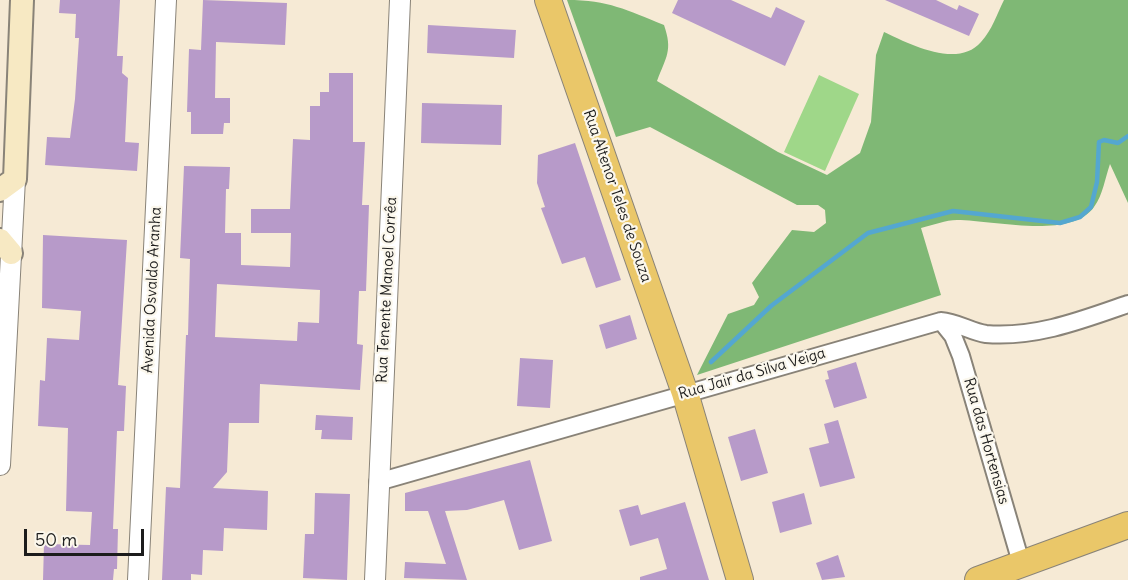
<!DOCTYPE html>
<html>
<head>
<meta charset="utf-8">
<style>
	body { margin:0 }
	#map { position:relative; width:1128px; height:580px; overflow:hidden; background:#f6ead5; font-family:Delius,sans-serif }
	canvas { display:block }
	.scale { position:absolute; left:24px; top:529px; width:120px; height:27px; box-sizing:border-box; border:3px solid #1c1c1c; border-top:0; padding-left:8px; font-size:18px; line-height:21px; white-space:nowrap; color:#1c1c1c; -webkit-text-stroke:4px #fbf7ec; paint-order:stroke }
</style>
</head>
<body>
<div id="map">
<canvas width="1128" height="580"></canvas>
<div class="scale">50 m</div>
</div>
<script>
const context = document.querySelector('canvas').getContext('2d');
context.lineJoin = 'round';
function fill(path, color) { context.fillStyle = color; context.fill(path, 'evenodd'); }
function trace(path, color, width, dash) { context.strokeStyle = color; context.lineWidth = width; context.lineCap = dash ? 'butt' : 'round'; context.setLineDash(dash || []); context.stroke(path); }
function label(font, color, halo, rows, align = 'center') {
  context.font = font + ' Delius,sans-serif'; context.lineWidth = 4.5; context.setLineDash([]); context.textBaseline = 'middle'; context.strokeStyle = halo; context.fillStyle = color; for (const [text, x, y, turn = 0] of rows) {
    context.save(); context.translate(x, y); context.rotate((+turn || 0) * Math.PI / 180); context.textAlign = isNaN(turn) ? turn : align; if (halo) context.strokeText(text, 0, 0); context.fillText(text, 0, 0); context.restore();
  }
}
fill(new Path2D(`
	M819,75L859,94L825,171L784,152Z`), '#9fd789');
fill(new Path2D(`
	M567,0C609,0 626,10 664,25C673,51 666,57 657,81L778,152L827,175L860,153L871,122L876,55L884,32C909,44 958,69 981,42C992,30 997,14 1004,0H1128V203L1110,164C1105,178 1103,195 1094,207C1071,240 993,220 957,220C946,220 933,225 921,228L941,295L697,375L728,314L754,305L759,297L752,283L792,230L814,232L826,223L825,210L818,205H797L650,127L616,137Z`), '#7fb875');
trace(new Path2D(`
	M711,362L771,306L868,233L953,211L1060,223L1080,217L1091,207L1097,182L1099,142L1104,140L1118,143L1128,136`), '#54a7d0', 4.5);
fill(new Path2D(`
	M60,0H120L117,56H123L122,73L128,78L125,142L139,143L137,171L45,165L47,137L70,138L75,99L79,38H75L76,14L59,13Z
	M203,0L287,3L285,45L216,42L215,98H230V123H224L223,134H191V112H187L189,49L201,50Z
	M678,0H731L771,18L776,7L805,21L785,66L672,13Z
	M885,0H936L957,10L959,5L979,14L969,36Z
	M428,25L516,30L514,58L427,53Z
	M329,73H353V142H365L362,205H369L366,291H359L357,344L363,345L360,390L260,384L259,423H229L227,472L213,488L268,491L267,530L224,528L223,551L203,550L202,575L191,574V580H162L166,487L180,488L186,335H188L190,259L180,258L184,166L230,167L229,189H226L225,233H241V265L290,267L291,233H251V209H290L293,139L310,140V106H320V92H329ZM217,284L320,290L319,323L298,322L297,341L215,337Z
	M422,103L502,105L501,145L421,143Z
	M575,143L621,280L596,288L585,257L562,264L541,208L545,207L537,183L538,155Z
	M43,235L127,240L118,385L126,386L124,431H117L113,529H118L117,569H114L113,580H43L44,544L90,545L92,512L66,511L68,428L38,426L40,380L45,381L47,338L79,340L81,311L42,308Z
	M630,315L637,339L606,349L599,325Z
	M520,358L553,360L550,408L517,406Z
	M856,362L867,398L834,408L825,380L829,379L827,371Z
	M316,415L353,417L352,440L321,439L322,430H315Z
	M838,420L855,478L820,487L809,448L829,443L824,424Z
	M755,429L768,473L741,481L728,437Z
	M530,460L552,541L519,550L504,500L467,510L445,511L467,580L404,578L405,562L446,564L428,511H405V493Z
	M315,493L350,494L347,580L303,578L305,534H314Z
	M804,493L812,524L780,533L772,502Z
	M685,502L709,580H640V577L667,569L658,538L630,546L619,510L638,505L641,515Z
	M838,555L845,577L822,580L816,563Z`), '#b79ac9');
const minor = new Path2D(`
	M941,321L953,336L961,356L1022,566
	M378,482L941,321C957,322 971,332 986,334C1036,338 1082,320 1128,304`);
const tertiary = new Path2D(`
	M0,465L15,179
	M138,580L166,0
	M375,580L400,0`);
const secondary = new Path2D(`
	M0,190L15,179L22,0
	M0,240L11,253`);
const primary = new Path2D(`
	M548,0L685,393L740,580
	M978,580L1128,525`);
trace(minor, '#898378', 20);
trace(tertiary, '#898378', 22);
trace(secondary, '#898378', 26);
trace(primary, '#898378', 28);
trace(minor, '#fff', 16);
trace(tertiary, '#fff', 20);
trace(secondary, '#f7e9c3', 22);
trace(primary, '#eac769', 26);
label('15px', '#1c1c1c', '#fbf7ec', [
	["Rua Altenor Teles de Souza",617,196,71],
	["Avenida Osvaldo Aranha",152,290,-87],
	["Rua Tenente Manoel Corrêa",387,290,-87],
	["Rua Jair da Silva Veiga",752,374,-16],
	["Rua das Hortensias",986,441,74]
]);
</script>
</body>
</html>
